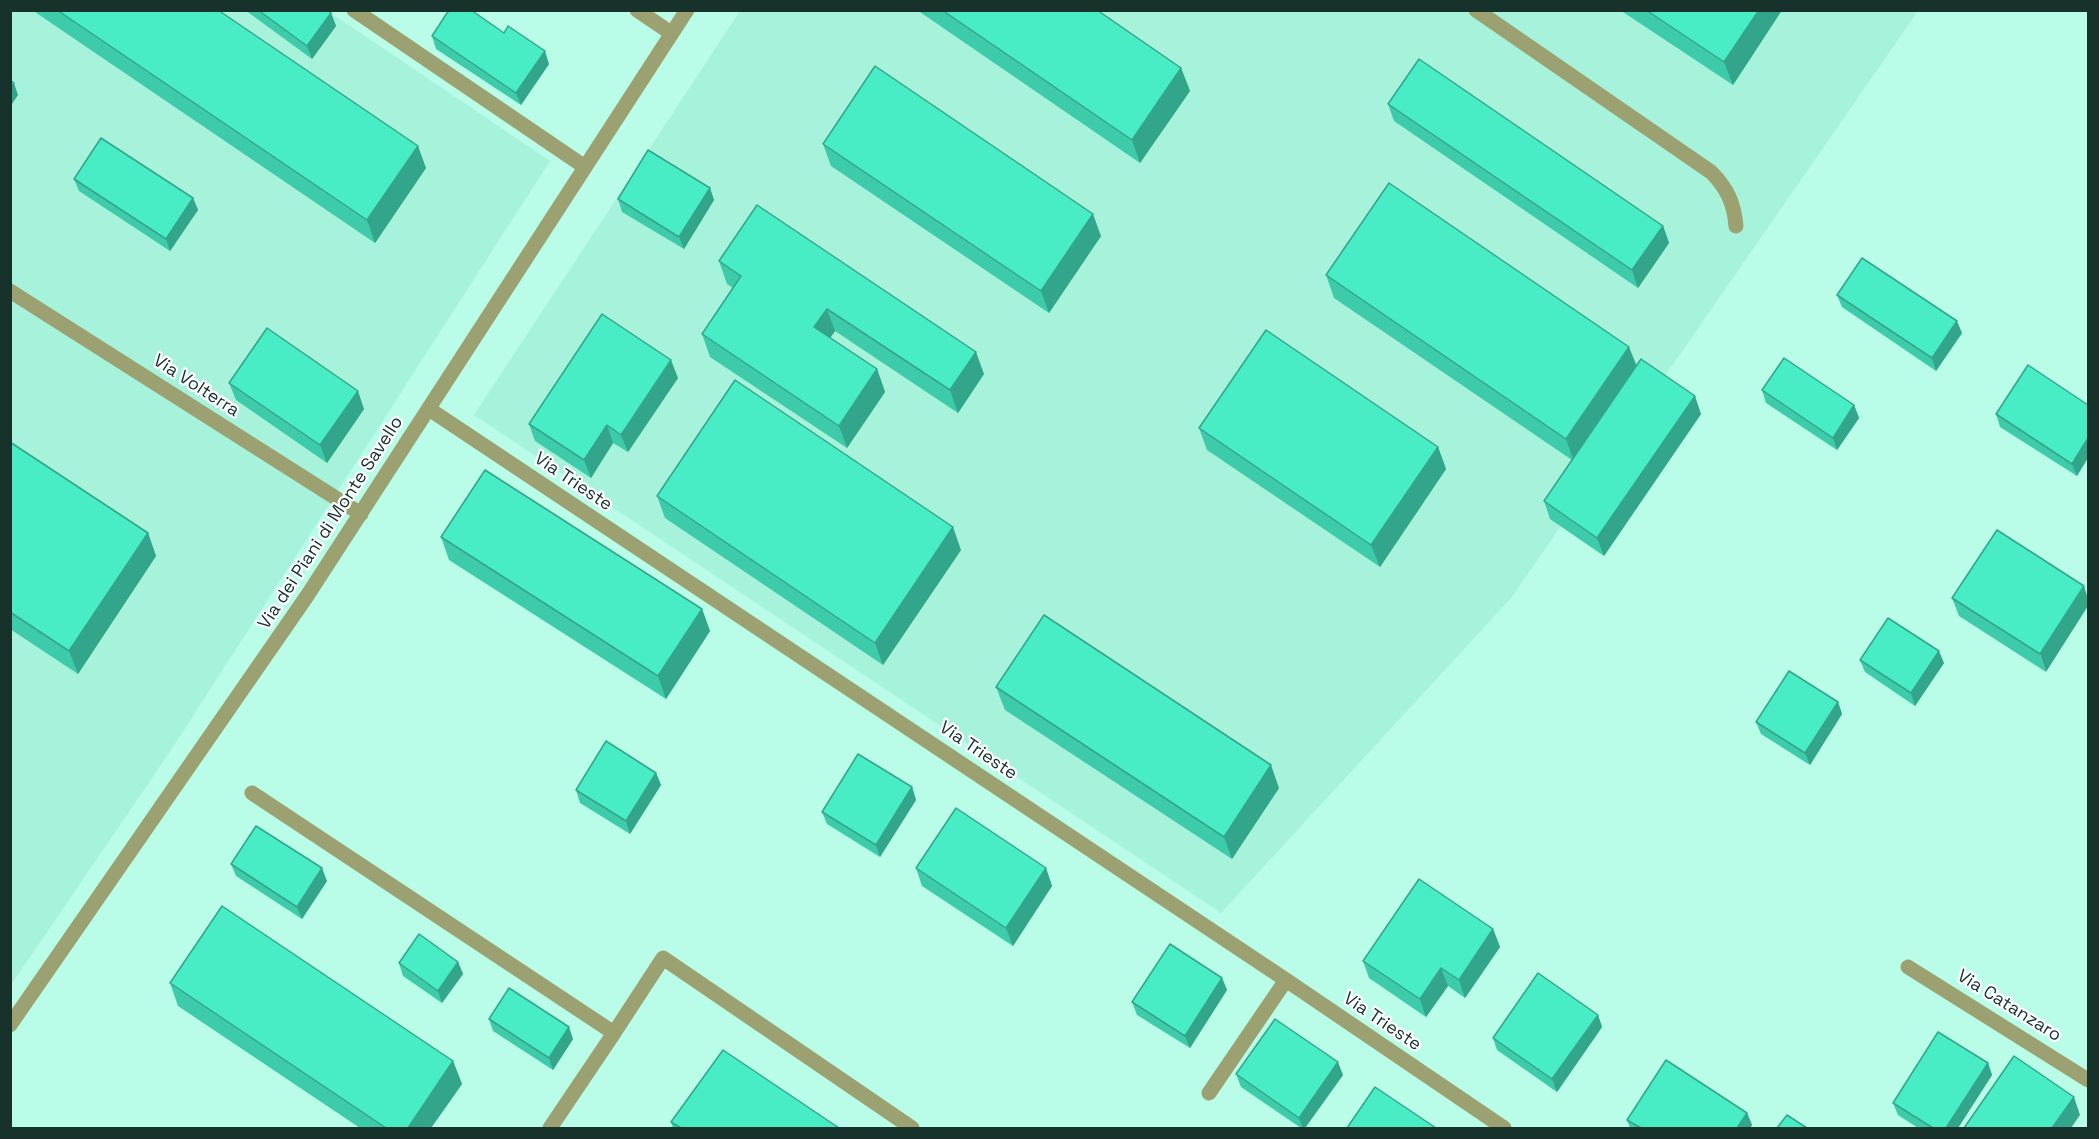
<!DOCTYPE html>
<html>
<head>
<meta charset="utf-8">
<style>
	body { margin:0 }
	#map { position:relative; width:2099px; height:1139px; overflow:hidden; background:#b9fce7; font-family:"Space Grotesk",sans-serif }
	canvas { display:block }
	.frame { position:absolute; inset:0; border:12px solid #17322b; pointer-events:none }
</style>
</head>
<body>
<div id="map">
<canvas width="2099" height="1139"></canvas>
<div class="frame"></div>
</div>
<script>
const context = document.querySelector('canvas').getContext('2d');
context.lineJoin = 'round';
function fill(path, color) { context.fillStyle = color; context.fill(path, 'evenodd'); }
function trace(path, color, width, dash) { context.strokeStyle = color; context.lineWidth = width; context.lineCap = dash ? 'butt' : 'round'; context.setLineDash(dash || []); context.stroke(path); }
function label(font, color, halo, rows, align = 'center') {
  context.font = font + ' "Space Grotesk",sans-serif'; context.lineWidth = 4.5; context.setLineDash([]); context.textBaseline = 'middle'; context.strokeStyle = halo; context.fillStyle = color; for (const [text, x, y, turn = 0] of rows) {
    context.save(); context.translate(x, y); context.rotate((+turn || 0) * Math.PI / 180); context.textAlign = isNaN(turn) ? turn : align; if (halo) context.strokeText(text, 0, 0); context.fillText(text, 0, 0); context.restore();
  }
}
fill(new Path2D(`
	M11,11H328L550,161L171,750L11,985Z
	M740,11H1918L1511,598L1221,913L474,415Z`), '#a6f2da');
trace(new Path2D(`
	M354,10L585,167
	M637,10L671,33
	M1476,10L1711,172C1727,188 1734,203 1736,226
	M10,291L361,514
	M429,409L1286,980L1504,1128
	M252,793L614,1033L550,1128
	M1908,967L2088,1080
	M10,1025L307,596L687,10
	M614,1033L663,958L912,1128
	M1209,1093L1286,980`), '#9ca172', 15);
fill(new Path2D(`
	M32,10H218L426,168L375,243Z
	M245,10H327L331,13L336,26L312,59Z
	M917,10H1097L1181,68L1190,91L1140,163Z
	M1620,10H1782L1733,85Z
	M432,36L549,64L521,105L436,49Z
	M1388,104L1663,226L1669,243L1638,288L1394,121Z
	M823,144L1101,236L1049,313L831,166Z
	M74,179L193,198L198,210L170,251L79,191Z
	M710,188L714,200L684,249L622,212L618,199Z
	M719,261L984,374L958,413L835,331L830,338L877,369L885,392L847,448L710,357L702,334L733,288L727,284Z
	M1326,275L1636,366L1701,414L1604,556L1550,519L1544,501L1572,460L1334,298Z
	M1837,295L1962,333L1936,371L1842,307Z
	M678,378L628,452L613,443L591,478L535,441L529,424Z
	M229,383L364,409L327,463L236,400Z
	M1762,390L1854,405L1859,418L1837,450L1766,403Z
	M2088,405L2077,476L2000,427L1996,414Z
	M1199,428L1438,447L1446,469L1380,567L1207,450Z
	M10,442L148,533L156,556L78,674L10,629Z
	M657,496L961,550L883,665L665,518Z
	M1997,530L2046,672L1959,616L1952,598Z
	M441,537L702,609L710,631L666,699L449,560Z
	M1860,660L1944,663L1915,706L1865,672Z
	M996,687L1279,788L1232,859L1005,710Z
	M1838,702L1842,714L1810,765L1761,734L1756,722Z
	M656,773L661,785L630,834L580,803L576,790Z
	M912,787L916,800L880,857L827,824L822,812Z
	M231,864L327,881L302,919L236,876Z
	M916,868H1046L1052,886L1013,946L922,886Z
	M1493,929L1500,947L1465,998L1448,986L1426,1017L1369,978L1363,961Z
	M458,962L463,974L442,1003L403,976L399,963Z
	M1222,978L1227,990L1190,1048L1137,1015L1132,1002Z
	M170,983L453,1061L462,1084L431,1128H360L178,1006Z
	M1598,1015L1602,1027L1557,1092L1497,1050L1493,1038Z
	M489,1019L573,1039L553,1070L493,1031Z
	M1988,1063L1992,1075L1958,1128H1918L1898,1115L1893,1103Z
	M1236,1074L1343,1075L1305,1128H1301L1241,1087Z
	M1747,1113L1752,1125L1750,1128H1630L1627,1120Z
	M671,1122L839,1128H673Z`), '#3ecba9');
fill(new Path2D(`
	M1759,10H1782L1733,85L1724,62Z
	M331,13L336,26L312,59L307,46Z
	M545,51L549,64L521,105L516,93Z
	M1181,68L1190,91L1140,163L1132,140Z
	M14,83L18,95L10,107V88Z
	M418,146L426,168L375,243L367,220Z
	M710,188L714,200L684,249L679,237Z
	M193,198L198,210L170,251L166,239Z
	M1093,214L1101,236L1049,313L1041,291Z
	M1663,226L1669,243L1638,288L1632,270Z
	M827,309L835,331L822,350L814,327Z
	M1957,321L1962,333L1936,371L1932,358Z
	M1629,347L1638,369L1574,462L1566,439Z
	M976,352L984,374L958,413L950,390Z
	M671,360L678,378L628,452L621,435Z
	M877,369L885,392L847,448L839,426Z
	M358,391L364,409L327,463L320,445Z
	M1695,396L1701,414L1604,556L1597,538Z
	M1854,405L1859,418L1837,450L1833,438Z
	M607,425L613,443L591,478L584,460Z
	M2088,438V458L2077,476L2072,464Z
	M1438,447L1446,469L1380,567L1371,545Z
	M953,527L961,550L883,665L875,643Z
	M148,533L156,556L78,674L69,651Z
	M2084,586L2088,599V606L2046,672L2040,654Z
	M702,609L710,631L666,699L658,676Z
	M1939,651L1944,663L1915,706L1911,693Z
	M1838,702L1842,714L1810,765L1805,753Z
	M1271,765L1279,788L1232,859L1224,837Z
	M656,773L661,785L630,834L626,821Z
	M912,787L916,800L880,857L876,845Z
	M322,868L327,881L302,919L297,907Z
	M1046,868L1052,886L1013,946L1006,928Z
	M1493,929L1500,947L1465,998L1459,980Z
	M458,962L463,974L442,1003L438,991Z
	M1441,968L1448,986L1426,1017L1420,999Z
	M1222,978L1227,990L1190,1048L1185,1036Z
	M1598,1015L1602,1027L1557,1092L1552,1079Z
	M569,1027L573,1039L553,1070L549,1058Z
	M453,1061L462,1084L431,1128H408Z
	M1338,1062L1343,1075L1305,1128H1303L1299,1118Z
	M1988,1063L1992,1075L1958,1128H1946Z
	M2074,1097L2080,1115L2071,1128H2052Z
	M1747,1113L1752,1125L1750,1128H1737Z`), '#32a58a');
const building = new Path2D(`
	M57,10H218L418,146L367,220Z
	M258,10H327L331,13L307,46Z
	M449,10H471L504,33L508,26L545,51L516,93L432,36Z
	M942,10H1097L1181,68L1132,140Z
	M1646,10H1759L1724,62Z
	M1419,59L1663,226L1632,270L1388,104Z
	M875,66L1093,214L1041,291L823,144Z
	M10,80L14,83L10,88Z
	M101,138L193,198L166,239L74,179Z
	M648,150L710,188L679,237L618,199Z
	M1389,183L1629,347L1566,439L1326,275Z
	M757,205L976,352L950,390L827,309L814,327L877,369L839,426L702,334L741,276L719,261Z
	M1862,258L1957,321L1932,358L1837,295Z
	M602,314L671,360L621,435L607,425L584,460L529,424Z
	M267,328L358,391L320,445L229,383Z
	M1266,330L1438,447L1371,545L1199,428Z
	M1784,358L1854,405L1833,438L1762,390Z
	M1641,359L1695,396L1597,538L1544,501Z
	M2028,365L2088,405V438L2072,464L1996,414Z
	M735,380L953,527L875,643L657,496Z
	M10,442L148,533L69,651L10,612Z
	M485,470L702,609L658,676L441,537Z
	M1997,530L2084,586L2040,654L1952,598Z
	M1044,615L1271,765L1224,837L996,687Z
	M1888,618L1939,651L1911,693L1860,660Z
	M1789,671L1838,702L1805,753L1756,722Z
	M606,741L656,773L626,821L576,790Z
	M858,754L912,787L876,845L822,812Z
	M956,808L1046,868L1006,928L916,868Z
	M256,826L322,868L297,907L231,864Z
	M1419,879L1493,929L1459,980L1441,968L1420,999L1363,961Z
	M222,906L453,1061L408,1128H386L170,983Z
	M419,934L458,962L438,991L399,963Z
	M1170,944L1222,978L1185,1036L1132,1002Z
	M1538,973L1598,1015L1552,1079L1493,1038Z
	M509,988L569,1027L549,1058L489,1019Z
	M1275,1019L1338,1062L1299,1118L1236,1074Z
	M1938,1032L1988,1063L1946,1128H1933L1893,1103Z
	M723,1050L839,1128H681L671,1122Z
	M2014,1056L2074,1097L2052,1128H1964Z
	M1666,1060L1747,1113L1737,1128H1641L1627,1120Z
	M1375,1087L1436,1128H1347Z
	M1787,1115L1807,1128H1777Z`);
fill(building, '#48ecc5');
trace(building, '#32a58a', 1.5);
label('18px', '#17322b', '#fff', [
	["Via Volterra",196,386,33],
	["Via Trieste",573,482,34],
	["Via dei Piani di Monte Savello",331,523,-57],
	["Via Trieste",978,751,34],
	["Via Catanzaro",2009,1006,32],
	["Via Trieste",1382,1022,34]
]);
</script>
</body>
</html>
